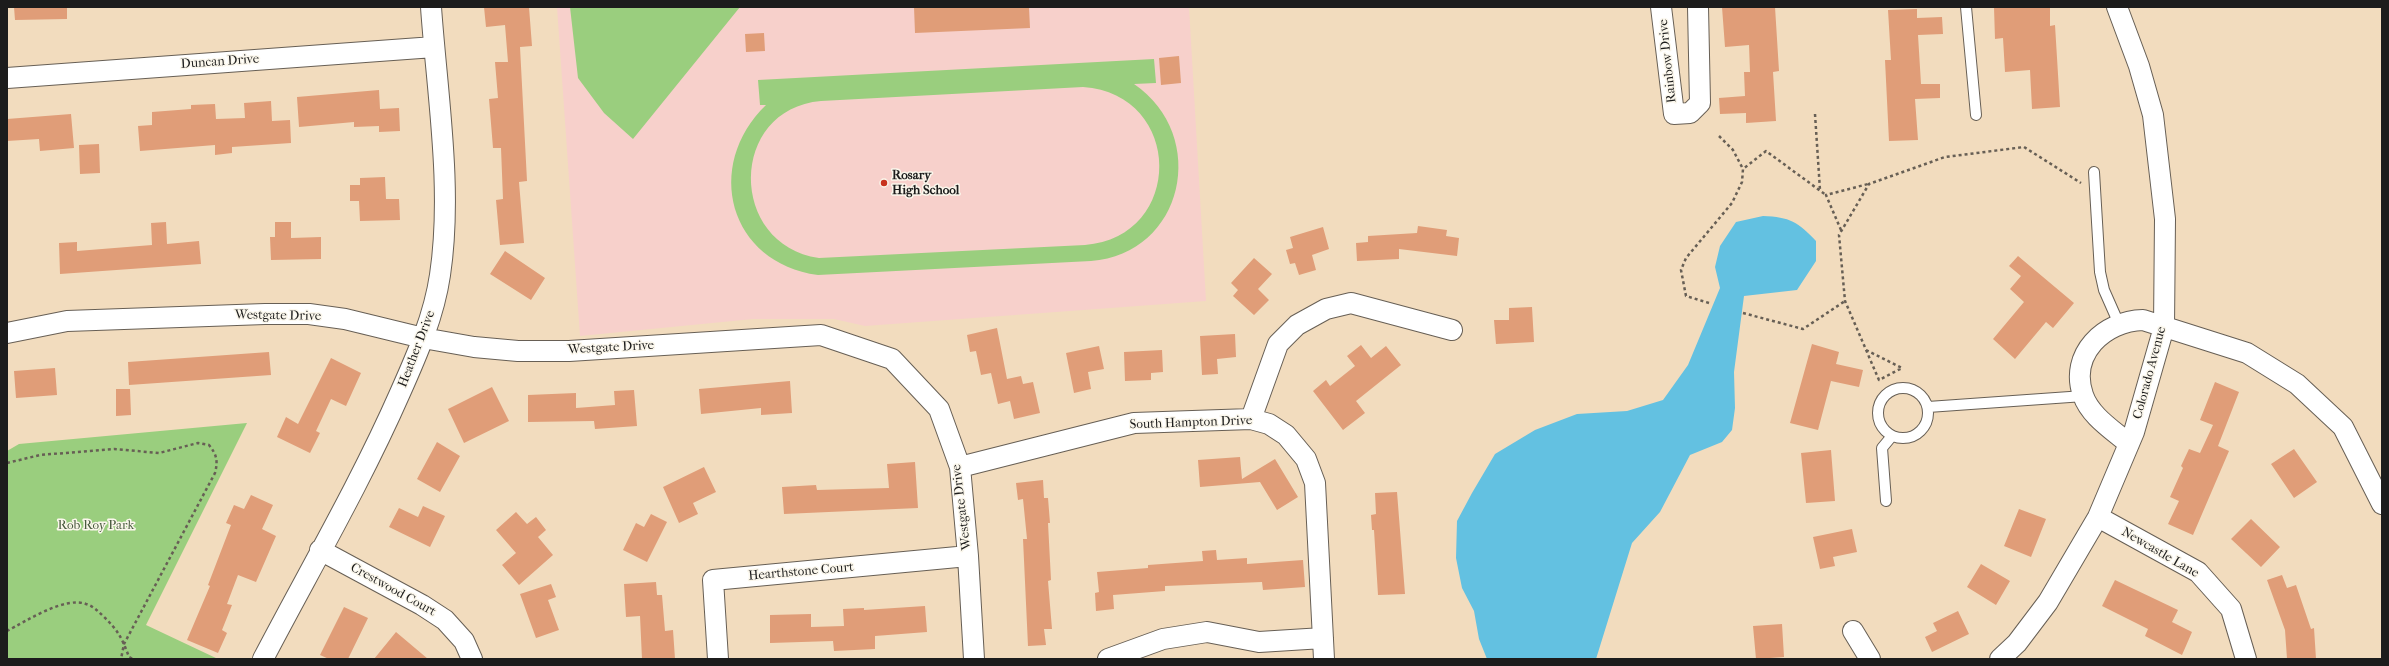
<!DOCTYPE html>
<html>
<head>
<meta charset="utf-8">
<style>
	body { margin:0 }
	#map { position:relative; width:2389px; height:666px; overflow:hidden; background:#f2dcbe; font-family:"IM FELL French Canon",serif }
	canvas { display:block }
	.frame { position:absolute; inset:0; border:8px solid #1c1c1c; pointer-events:none }
</style>
</head>
<body>
<div id="map">
<canvas width="2389" height="666"></canvas>
<div class="frame"></div>
</div>
<script>
const context = document.querySelector('canvas').getContext('2d');
context.lineJoin = 'round';
function fill(path, color) { context.fillStyle = color; context.fill(path, 'evenodd'); }
function trace(path, color, width, dash) { context.strokeStyle = color; context.lineWidth = width; context.lineCap = dash ? 'butt' : 'round'; context.setLineDash(dash || []); context.stroke(path); }
function label(font, color, halo, rows, align = 'center') {
  context.font = font + ' "IM FELL French Canon",serif'; context.lineWidth = 3; context.setLineDash([]); context.textBaseline = 'middle'; context.strokeStyle = halo; context.fillStyle = color; for (const [text, x, y, turn = 0] of rows) {
    context.save(); context.translate(x, y); context.rotate((+turn || 0) * Math.PI / 180); context.textAlign = isNaN(turn) ? turn : align; if (halo) context.strokeText(text, 0, 0); context.fillText(text, 0, 0); context.restore();
  }
}
fill(new Path2D(`
	M557,7H1189L1206,301L865,326L834,319H753L580,336Z`), '#f7d0cb');
fill(new Path2D(`
	M570,7H740L633,139L604,113L578,78Z
	M1154,59L1156,83L1134,84C1210,136 1184,254 1091,261L818,275C729,263 703,166 766,105H760L758,80ZM1083,87C1184,94 1185,237 1085,245L819,258C728,245 728,109 821,101Z
	M247,423L146,625L218,659H7V451L19,444Z`), '#9ace7e');
fill(new Path2D(`
	M1763,216C1790,217 1798,222 1816,241V261L1797,290L1744,296L1734,372L1735,408L1732,430L1722,442L1690,455L1660,512L1632,543L1596,659H1487L1479,639L1474,611L1462,588L1456,558L1457,521L1472,493L1495,454L1535,430L1577,414L1627,411L1663,400L1688,365L1720,288L1715,267L1720,246L1736,222Z`), '#63c1e1');
fill(new Path2D(`
	M14,7H67V19L15,20Z
	M484,7H529L532,46L520,47L527,181L519,182L524,243L500,245L496,200L503,199L501,148H493L489,99L498,98L495,62H508L505,25L486,27Z
	M914,7H1029L1030,28L915,33Z
	M1722,7H1775L1779,71L1773,72L1776,121L1746,123V113L1720,114L1719,98L1745,96L1744,72H1750L1749,45L1725,47Z
	M1994,7H2050V26L2055,25L2060,107L2032,109L2030,70L2005,72L2003,38L1995,39Z
	M1917,9V18L1942,17L1943,34L1918,35L1921,84H1940V98L1915,99L1918,140L1889,141L1885,60H1891L1888,10Z
	M764,33L765,51L746,52L745,34Z
	M1179,56L1181,83L1161,85L1159,58Z
	M379,90L380,109L399,108L400,131L379,132V126L354,127V122L299,127L297,97Z
	M271,101L272,121L290,120L291,143L232,147V153L215,155V145L140,151L138,126L152,125V112L191,109V105L215,104L216,119L245,118L244,103Z
	M71,114L74,148L40,151L39,139L7,141V119Z
	M99,144L100,173L80,174L79,145Z
	M385,177L386,199H399L400,220L360,221L359,201H350V185H360V178Z
	M166,222L167,244L199,241L201,264L60,274L59,243L77,242V251L152,245L151,223Z
	M275,222H291V238L321,237V259L271,260L270,237H275Z
	M1418,226L1447,230L1446,236L1459,238L1457,256L1399,249V259L1357,261L1356,243L1368,242V236L1417,233Z
	M1323,227L1329,249L1312,255L1316,270L1299,275L1295,263L1290,264L1286,250L1293,248L1290,237Z
	M505,251L545,278L531,300L490,274Z
	M2018,256L2074,303L2053,328L2046,322L2015,359L1993,339L2024,302L2010,289L2021,276L2009,266Z
	M1254,258L1272,274L1258,289L1269,300L1254,315L1233,296L1238,290L1231,283Z
	M1532,307L1534,342L1496,344L1494,320H1509V308Z
	M997,328L1007,379L1021,376L1023,384L1033,382L1040,413L1014,419L1010,401L998,404L991,373L981,375L976,351L970,352L967,335Z
	M1235,334L1236,357L1217,359L1218,374L1202,375L1200,336Z
	M1812,344L1839,352L1836,364L1863,370L1859,387L1831,381L1818,430L1790,423Z
	M1361,345L1371,358L1386,346L1401,365L1356,401L1365,413L1343,430L1313,391L1326,380L1330,386L1355,366L1347,356Z
	M1099,346L1104,369L1088,372L1091,389L1074,393L1066,353Z
	M1162,350L1163,372L1151,373V380L1125,381L1124,352Z
	M269,352L271,375L129,385L128,362Z
	M331,358L361,373L346,406L331,399L316,431L320,433L310,453L277,437L286,417L298,424Z
	M55,368L57,395L16,398L14,371Z
	M790,381L792,413L761,415V408L701,414L699,389Z
	M2215,382L2239,392L2218,446L2229,451L2193,535L2168,524L2179,501L2170,497L2183,468L2181,466L2189,449L2200,453L2213,425L2200,420Z
	M492,387L509,421L464,443L448,409Z
	M116,389H130L131,415L116,416Z
	M634,390L637,426L595,429L594,421L528,422V395L576,393V408L615,405L614,391Z
	M437,442L460,456L440,492L417,479Z
	M2294,449L2317,482L2294,498L2271,464Z
	M1831,450L1835,501L1806,503L1801,453Z
	M1240,457L1242,479L1275,459L1298,497L1277,510L1260,482L1200,487L1198,460Z
	M915,462L918,508L784,514L782,487L816,485L817,490L889,488L887,464Z
	M704,467L716,492L693,503L698,514L679,523L663,487Z
	M1043,480L1044,498H1048L1050,523H1048L1051,580L1048,581L1052,629H1044L1046,645L1028,646L1023,539H1027L1023,499L1018,500L1016,483Z
	M1397,492L1405,594L1378,595L1374,530H1372L1371,515L1376,514L1375,493Z
	M251,495L273,505L262,529L276,536L256,582L238,575L227,604L232,605L222,630L227,633L218,653L187,640L210,586L208,585L231,525L226,523L234,505L244,509Z
	M423,506L445,516L430,547L389,527L399,508L418,517Z
	M2019,509L2046,519L2031,557L2004,546Z
	M516,512L527,524L536,517L546,530L538,537L553,555L519,585L502,565L516,553L496,530Z
	M651,514L667,522L647,562L623,550L636,523L644,527Z
	M2251,519L2280,547L2261,567L2231,539Z
	M1852,529L1857,552L1833,557L1835,566L1820,569L1813,537Z
	M1216,550L1217,560L1247,558V564L1303,560L1305,587L1263,590L1262,582L1165,586V591L1113,595L1114,609L1096,611L1095,593L1099,592L1097,572L1148,568V565L1203,561L1202,551Z
	M1981,564L2010,581L1996,605L1967,587Z
	M2282,575L2287,588L2296,585L2311,629L2314,628L2316,659H2287L2285,630L2267,580Z
	M2115,580L2178,610L2172,622L2192,632L2182,655L2145,636L2148,629L2102,606Z
	M656,582L657,595H662L665,631L673,630L675,659H642L640,616L626,617L624,584Z
	M551,584L556,597L548,600L559,630L536,638L520,594Z
	M925,606L927,632L875,636V649L834,651L833,641L770,643V615L811,614V627L844,626L843,609L864,608V610Z
	M344,607L368,618L348,659H329L320,655Z
	M1958,611L1969,634L1932,652L1925,637L1937,631L1933,623Z
	M1782,624L1784,657L1756,659L1753,626Z
	M396,632L428,659H374Z`), '#e09d78');
const lane = new Path2D(`
	M1966,7L1976,115
	M2094,172L2100,272L2104,290L2119,324
	M1878 413a25 25 0 1 1 50 0a25 25 0 1 1-50 0Z
	M1928,407L2084,396
	M1886,501L1882,448L1892,436`);
const street = new Path2D(`
	M1661,7L1674,114L1690,113L1700,103L1698,7
	M7,78L434,47
	M7,333L67,321L265,314H309L345,319L423,338L474,347L518,351H569L821,335L892,359L939,409L960,467L968,556L974,659
	M1251,419L1278,344L1297,325L1326,309L1351,303L1452,330
	M2129,444C2113,430 2090,416 2083,395C2069,354 2104,321 2143,320L2247,353L2297,384L2343,427L2382,504
	M960,467L1134,423L1251,419L1269,424L1286,435L1306,459L1315,483L1324,659
	M2098,517L2198,572L2231,609L2246,659
	M320,550L422,605L445,620L464,641L472,659
	M1853,631L1870,659
	M263,659C309,571 360,484 400,393C417,355 434,316 440,275C453,189 437,93 431,7
	M718,659L713,580L968,556
	M1108,659L1163,639L1207,632L1259,642L1323,638
	M2000,659L2017,643L2048,602L2098,517L2134,432L2164,327L2165,219L2153,115L2139,66L2117,7`);
trace(lane, '#675f55', 12);
trace(street, '#675f55', 22);
trace(new Path2D(`
	M1815,114L1820,190
	M1719,136L1733,150L1743,169
	M1841,230L1826,195L1868,184
	M1709,303L1686,296L1681,270L1686,258L1732,203L1742,182L1743,169L1766,151L1826,195
	M1743,313L1803,329L1845,301
	M1866,350L1902,368L1879,380L1845,301L1839,235L1869,184L1945,157L2024,147L2081,183
	M7,463L40,455L114,449L159,453L198,443L209,445C217,455 218,461 215,473L124,644L121,659
	M7,631C26,621 65,596 86,604C93,606 98,611 103,616C118,630 122,638 129,657L133,659`), '#675f55', 2.5, [3, 3]);
trace(lane, '#fff', 10);
trace(street, '#fff', 20);
for (const [x, y, r, color] of [
	[884,183,4,"#c8321e"]
]) { const dot = new Path2D(); dot.arc(x, y, r, 0, 2 * Math.PI); context.fillStyle = color; context.fill(dot); trace(dot, '#fbf7ec', 1.5); }
label('13px', '#1c1c1c', '#fbf7ec', [
	["Rainbow Drive",1668,61,-96],
	["Duncan Drive",220,62,-4],
	["Westgate Drive",278,316,1],
	["Westgate Drive",611,348,-3],
	["Heather Drive",417,349,-69],
	["Colorado Avenue",2150,373,-75],
	["South Hampton Drive",1191,423,-2],
	["Westgate Drive",962,507,-97],
	["Newcastle Lane",2160,553,30],
	["Hearthstone Court",801,572,-5],
	["Crestwood Court",393,590,29]
]);
label('bold 13px', '#1c1c1c', '#fbf7ec', [
	["Rosary",892,176],
	["High School",892,191]
], 'left');
label('13px', '#485a3e', '#fbf7ec', [
	["Rob Roy Park",96,526]
]);
</script>
</body>
</html>
